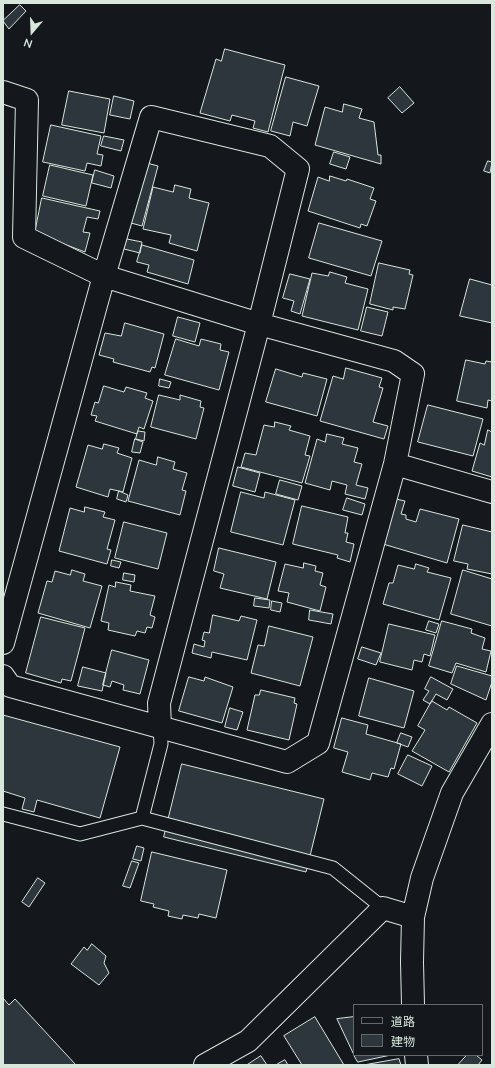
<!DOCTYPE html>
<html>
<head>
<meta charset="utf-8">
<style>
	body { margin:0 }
	#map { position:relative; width:495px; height:1068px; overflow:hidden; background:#14181c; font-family:Mulish,"Noto Sans JP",sans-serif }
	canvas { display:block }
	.frame { position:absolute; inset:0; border:4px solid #d8e6dc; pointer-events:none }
	.legend { position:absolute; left:353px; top:1004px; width:130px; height:52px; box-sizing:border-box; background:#14181c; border:1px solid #626a69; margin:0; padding:5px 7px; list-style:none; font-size:12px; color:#d8e6dc }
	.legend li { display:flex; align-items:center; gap:8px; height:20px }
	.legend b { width:20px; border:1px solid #626a69 }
	.north { position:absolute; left:12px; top:12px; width:40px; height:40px; -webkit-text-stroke:3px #14181c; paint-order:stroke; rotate:199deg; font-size:11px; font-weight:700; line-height:16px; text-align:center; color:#d8e6dc }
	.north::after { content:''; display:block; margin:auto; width:14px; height:18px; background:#d8e6dc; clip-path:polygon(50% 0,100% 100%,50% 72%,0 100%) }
</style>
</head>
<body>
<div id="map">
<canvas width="495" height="1068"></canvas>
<div class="frame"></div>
<ul class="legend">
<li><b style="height:5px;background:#14181c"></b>道路</li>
<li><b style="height:11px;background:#2c363c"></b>建物</li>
</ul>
<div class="north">N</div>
</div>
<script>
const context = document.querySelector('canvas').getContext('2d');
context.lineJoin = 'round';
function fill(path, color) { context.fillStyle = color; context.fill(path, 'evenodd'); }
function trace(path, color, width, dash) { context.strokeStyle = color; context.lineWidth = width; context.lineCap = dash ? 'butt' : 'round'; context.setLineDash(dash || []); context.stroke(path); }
const building = new Path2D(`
	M20,5L26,11L9,29L3,21Z
	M225,49L285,65L268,132L253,128L255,121L232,115L230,121L200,113L216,59L221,61Z
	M286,77L319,86L307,126L293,122L290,136L271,131Z
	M400,87L414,103L402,113L388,98Z
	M69,91L110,99L104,133L62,125Z
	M114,96L134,101L130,119L110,115Z
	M344,104L362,109L359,118L374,122L378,155H381V164L315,145L325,107L342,112Z
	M51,125L101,136L97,154L103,155L101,166L87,163L85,171L43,162Z
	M104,136L124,140L121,151L101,146Z
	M334,152L350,157L346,169L330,164Z
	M488,161L492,162L490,173L484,171Z
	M147,163L158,166L142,226L131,223Z
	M50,165L93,175L86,206L43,196Z
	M95,170L114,176L111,188L92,183Z
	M330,176L346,181L347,179L374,188L370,199L376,201L367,226L361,224L360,228L308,211L318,177L329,181Z
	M175,185L191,189L189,198L209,203L197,251L169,243L171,235L143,229L153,187L173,192Z
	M42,198L100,211L98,219L87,217L83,232L90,233L85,252L35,233Z
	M319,223L382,241L371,276L309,258Z
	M127,239L142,242L140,253L124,249Z
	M142,245L194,260L188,284L147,272L149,265L137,262Z
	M379,263L410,270L409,274L413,275L405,309L393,307V310L370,304Z
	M330,272L347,277L345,283L368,289L358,330L302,316L312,273L328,276Z
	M290,274L310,279L300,314L291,311L294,301L283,298Z
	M470,279L492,285V323L460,316Z
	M367,307L388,312L382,336L361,331Z
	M178,317L200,323L195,342L173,336Z
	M125,323L164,334L155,368L152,367L150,372L113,362L114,359L99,355L105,333L121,336Z
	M176,339L199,346L201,339L221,344L220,350L229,352L219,390L165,375Z
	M466,360L485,364L486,361L492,362V401L488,400L487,408L457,401Z
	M346,368L382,378L379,387L383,388L373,422L388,426L384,439L320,421L333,376L343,379Z
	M276,369L302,377L303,373L327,379L317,416L266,402Z
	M160,379L171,382L169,388L159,386Z
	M104,386L124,392L126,387L147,393L145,398L153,401L144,429L139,427L137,434L95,421L97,416L91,415L95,402L98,403Z
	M159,395L180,400V395L201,401L200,407L204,408L196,439L151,427Z
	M428,405L483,419L473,456L418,442Z
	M275,422L291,426L289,430L310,436L305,455L310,456L302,483L241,467L245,453L256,455L264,425L274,427Z
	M488,430L492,432V477L472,471L480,443L484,445Z
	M138,431L145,432L144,441L136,439Z
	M327,434L344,438L342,444L358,448L354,462L362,464L356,485L368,488L365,499L345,494L347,485L332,481L330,490L305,483L317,439L325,442Z
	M135,439L143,442L140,453L132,452Z
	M104,444L119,448L117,453L132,458L123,492L110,489L108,497L76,487L88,445L102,449Z
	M158,457L175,462L173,469L187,473L182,490L186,491L180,515L128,501L139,460L156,465Z
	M238,467L260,473L255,492L233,486Z
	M280,480L302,486L298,500L276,494Z
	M119,491L128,495L126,502L117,499Z
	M241,492L264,498L265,492L295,500L283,545L231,532Z
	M347,498L365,504L362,515L343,510Z
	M396,499L405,501L401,514L406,515V519L416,522L420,509L459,519L447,563L383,544Z
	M302,506L348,517L345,533H348L346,542L354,544L350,562L337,558L338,555L293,544Z
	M85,507L105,512L103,517L115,520L107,549L111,550L107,564L59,551L70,508L84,512Z
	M124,522L167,533L158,569L115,558Z
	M463,525L492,532V574L467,569L468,564L454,561Z
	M219,548L276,562L267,599L220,588L224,574L214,571Z
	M112,560L121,562L119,568L111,566Z
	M304,563L316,566L315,571L323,573L320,585L326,587L320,611L287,602L289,593L278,591L285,564L303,568Z
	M416,564L429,568L427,572L451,578L439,620L383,604L389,583H393L398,565L414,569Z
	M72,570L85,574L83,581L102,586L90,628L38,613L47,581L52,582L55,571L70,575Z
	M463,570L492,579V626L451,614Z
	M124,573L135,575L134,582L123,580Z
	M116,582L131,585L130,591L155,596L150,615L155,617L152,628L147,627L145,633L137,631L135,636L108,630L109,623L101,621L109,585L115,587Z
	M255,598L270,600L269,608L254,606Z
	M272,601L282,603L280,612L271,610Z
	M310,610L333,614L331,624L309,620Z
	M213,615L239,621L241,616L257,620L247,660L212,652L211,658L192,653L194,644L204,647L205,641L202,640L204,632L209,633Z
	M41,617L85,628L71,681L62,679L61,683L26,673Z
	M429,621L439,624L436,633L426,630Z
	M442,621L472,629L471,633L485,638L482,649L491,651L486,672L456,663L452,673L429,666Z
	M389,624L435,635L430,656L424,654L422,662L414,660L412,670L380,662Z
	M269,626L313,637L300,686L251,673L258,645L264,646Z
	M362,647L381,653L376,665L358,659Z
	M112,650L149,660L140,694L123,690L124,685L112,681L110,687L103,685Z
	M457,666L492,676V682L486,700L451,684Z
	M83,667L106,673L102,691L78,686Z
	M189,677L204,681L205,677L233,687L222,723L179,711Z
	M431,677L453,689L447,700L436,694L430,704L423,700L429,691L425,689Z
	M369,678L414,691L404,728L359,716Z
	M261,690L295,698L294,703L297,704L289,740L247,730L255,695H259Z
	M432,701L447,710L449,707L477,723L449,772L412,751L425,730L418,726Z
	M230,708L243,712L237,730L225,727Z
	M3,715L120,747L100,818L37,800L34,812L22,809L25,798L3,791Z
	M342,718L368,725L366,734L401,744L394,769L391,768L388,777L372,773L370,780L342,772L348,752L334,748Z
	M401,733L412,737L408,747L397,743Z
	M408,755L432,766L422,786L398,774Z
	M182,764L324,799L306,872L164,837Z
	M137,846L144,848L141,861L133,859Z
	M152,852L227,870L216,918L199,914L198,918L183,915L182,919L168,916L169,911L153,907L154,904L141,901Z
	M132,861L139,863L130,888L123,886Z
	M38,878L45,883L29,907L22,902Z
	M92,944L106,956L104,963L109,973L99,985L71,964L84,947L87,950Z
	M3,998L9,1005L15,999L76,1065H3Z
	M315,1017L344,1065H302L284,1036Z
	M354,1017V1055L337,1019Z
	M354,1055H391L358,1062Z
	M467,1055H476L482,1060L478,1065H458Z
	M261,1056L267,1065H247Z
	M399,1059L401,1065H364Z
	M285,1060L288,1065H276Z`);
fill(building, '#2c363c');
trace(building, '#d8e6dc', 1);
const lane = new Path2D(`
	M3,814L80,834L142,818L161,744L160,727
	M142,818L333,868L383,908`);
const street = new Path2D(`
	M3,92L27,100L24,237L104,276L259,324L394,361L413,374L395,464L492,492
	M3,643L104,276L151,117L270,146L298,169L259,324L159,703L160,727
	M3,676L10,686L287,762L318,743L395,464
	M413,1005L412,962L413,917L422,878L452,793L492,724
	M416,1055L417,1065
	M205,1065L248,1041L383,908L413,917`);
trace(lane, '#d8e6dc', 15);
trace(street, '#d8e6dc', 24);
trace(lane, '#14181c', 13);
trace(street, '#14181c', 22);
</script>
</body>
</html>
